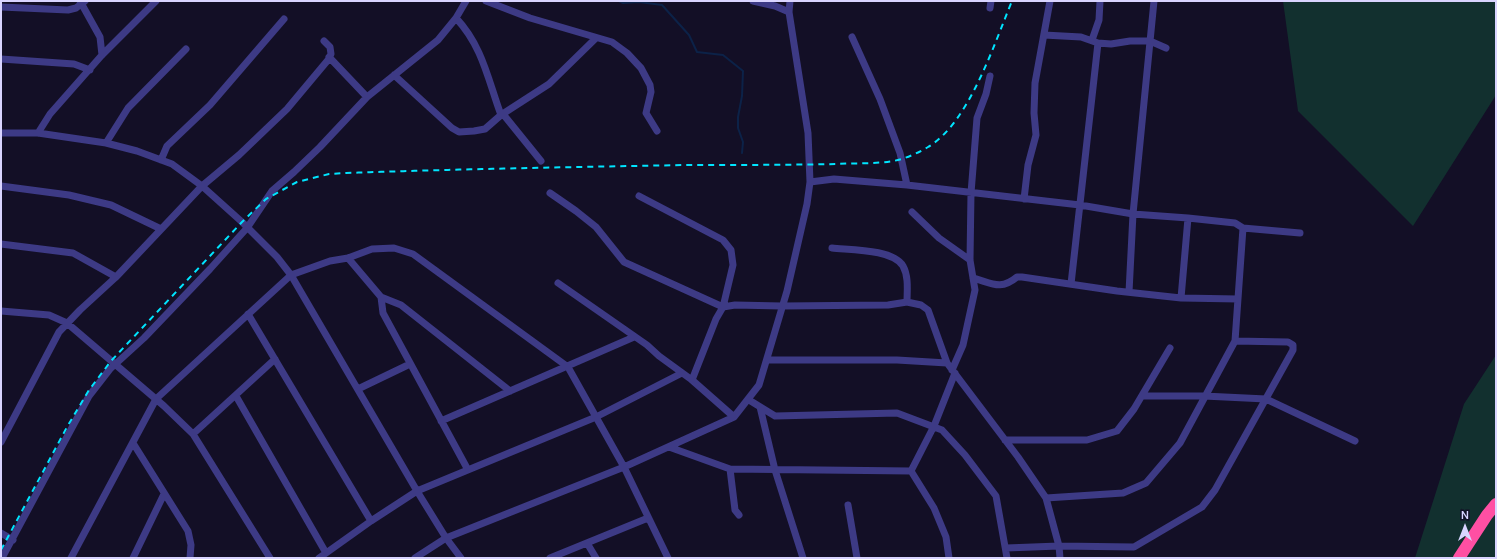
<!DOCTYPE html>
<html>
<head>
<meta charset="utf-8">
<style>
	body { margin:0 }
	#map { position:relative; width:1497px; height:559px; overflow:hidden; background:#130f26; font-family:Manrope,sans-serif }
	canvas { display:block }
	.frame { position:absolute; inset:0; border:2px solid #d9d4ff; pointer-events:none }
	.north { position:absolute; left:1445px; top:507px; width:40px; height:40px; -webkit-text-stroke:3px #130f26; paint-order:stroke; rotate:0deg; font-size:11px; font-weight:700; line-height:16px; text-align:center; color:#d9d4ff }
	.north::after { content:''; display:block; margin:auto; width:14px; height:18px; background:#d9d4ff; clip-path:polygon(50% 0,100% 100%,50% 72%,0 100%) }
</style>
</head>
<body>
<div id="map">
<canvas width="1497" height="559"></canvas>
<div class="frame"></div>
<div class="north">N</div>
</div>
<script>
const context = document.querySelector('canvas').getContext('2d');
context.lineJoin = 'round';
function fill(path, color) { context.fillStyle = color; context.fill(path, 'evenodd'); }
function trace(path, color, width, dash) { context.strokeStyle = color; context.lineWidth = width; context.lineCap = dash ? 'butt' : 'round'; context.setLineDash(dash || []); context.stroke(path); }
fill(new Path2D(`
	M1283,1H1496V95L1413,226L1298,111Z
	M1496,355V558H1415L1464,404Z`), '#12302f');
trace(new Path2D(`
	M619,1L623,3L639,2L662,5L689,35L697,52L723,55L743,71L742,96L738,117V128L743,142L742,153`), '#0c2248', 2);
trace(new Path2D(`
	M80,1L100,37L102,55
	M486,1L530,18L612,42L627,53L641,68L650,85L651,92L646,113L657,131
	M753,1L775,6L789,12
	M790,1L789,12L808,133L810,182
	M1,7L68,10L76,8L85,1
	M990,8L991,1
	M456,18C483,47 488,80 501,115
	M1044,35L1081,37L1098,43L1111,44L1130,41H1150L1166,48
	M1092,40L1099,20L1100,1
	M329,57L367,97
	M1,59L74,64L90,70
	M394,75L452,128L459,132L474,131L485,129L501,115L549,84L596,38
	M503,114L541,161
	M1,133H38L106,143L137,151L172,164L202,186L242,222L277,257L291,275L417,491L446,538L461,558
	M38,133L50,114L102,55L156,1
	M106,143L128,108L186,49
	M161,160L167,146L210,105L284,19
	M907,185L1080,205L1133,214L1188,218L1235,223L1243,228L1300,233
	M1,186L69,195L111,205L161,229
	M550,193L576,211L596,227L624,262L723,307L733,265L731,250L723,240L639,196
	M1024,199L1028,165L1036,135L1034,113L1035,83L1050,1
	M912,212L939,238L970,260
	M1,244L73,253L116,277
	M832,248C850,250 893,249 903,266C909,277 907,291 907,302
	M348,258L381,297L401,305L510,391
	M973,278C992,283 1000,291 1017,277H1022L1117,291L1181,298L1238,299
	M558,283L647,345L659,356L692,380L734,417
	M1071,284L1098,43
	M1129,292L1133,214L1154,1
	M381,297L383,313L468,470
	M1181,298L1188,218
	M1,311L49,315L67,323L164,406L193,434L270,558
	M248,314L371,521
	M767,360H897L947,363
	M952,370L963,345L975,290L970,260L971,193L977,118L986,94L990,76
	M692,380L716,319L723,307L735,305L782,306L888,305L907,302L921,305L928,310L947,363L1018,457L1046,498L1059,546L1060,558
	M358,389L410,364
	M236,396L326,553
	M1142,396H1204L1266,399L1355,441
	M749,400L775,416L897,413L942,430L965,455L996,496L1007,558
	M760,407L775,470L803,558
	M441,421L634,337
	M193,434L275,359
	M1005,440H1087L1117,431L1134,409L1170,348
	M1,442L59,332L80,310L116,277L202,186L239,155L287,109L328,60L331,54L330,47L324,41
	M133,443L188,531L191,545L190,558
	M669,447L730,469L911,471L934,508L946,537L949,558
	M730,469L735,510L739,515
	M911,471L934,426L955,373
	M1046,498L1123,493L1146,483L1180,443L1235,341L1243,228
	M848,505L857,558
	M1,533L13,540
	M587,543L596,558
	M1006,548L1059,546L1134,547L1202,507L1215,490L1293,350V345L1288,342L1235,341
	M2,558L89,396L110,369L144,338L210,269L247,228L272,191L294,172L320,147L367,97L438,40L456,18L466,1
	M71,558L156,399L291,275L330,261L348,258L372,249L394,248L413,254L568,367L624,467L668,558
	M133,558L164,494
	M319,558L371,521L417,491L596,417L682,373
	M415,558L446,538L624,467L734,417L759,385L787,291L807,204L810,182L834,179L907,185L900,153L880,99L852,37
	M550,558L648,518`), '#3d3a85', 7);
trace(new Path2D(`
	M1459,558L1487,515L1496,504`), '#ff4fa3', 12);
trace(new Path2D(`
	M1,550L67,427L89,390L111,361L242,222L266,199L297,182L329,174L346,173C460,169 574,167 688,165C737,165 787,165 836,164C855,163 875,164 893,161C905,159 918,153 928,147C969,123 994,44 1012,1`), '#00e5ff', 2, [6, 5]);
</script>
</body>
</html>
